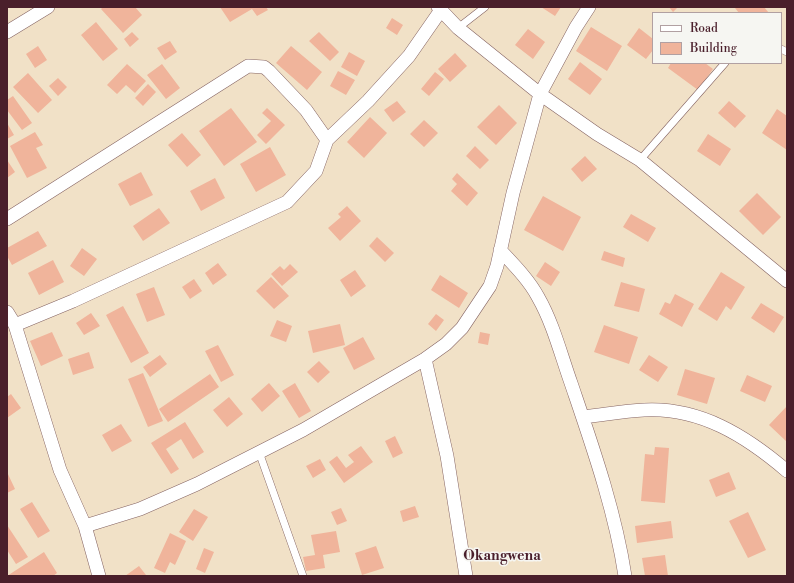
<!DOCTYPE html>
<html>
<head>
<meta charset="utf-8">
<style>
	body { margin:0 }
	#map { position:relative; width:794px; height:583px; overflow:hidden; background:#f1e1c7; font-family:"Libre Bodoni",serif }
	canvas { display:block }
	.frame { position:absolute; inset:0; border:8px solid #4a1f2b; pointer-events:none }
	.legend { position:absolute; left:652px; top:12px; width:130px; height:52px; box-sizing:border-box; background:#f6f6f2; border:1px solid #b1a0a2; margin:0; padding:5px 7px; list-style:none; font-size:12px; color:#4a1f2b }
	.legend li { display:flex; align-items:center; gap:8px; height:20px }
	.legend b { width:20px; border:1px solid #b1a0a2 }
</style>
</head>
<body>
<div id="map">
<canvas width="794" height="583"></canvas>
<div class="frame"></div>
<ul class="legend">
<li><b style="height:5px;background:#fff"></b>Road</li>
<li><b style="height:11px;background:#f0b49b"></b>Building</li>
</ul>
</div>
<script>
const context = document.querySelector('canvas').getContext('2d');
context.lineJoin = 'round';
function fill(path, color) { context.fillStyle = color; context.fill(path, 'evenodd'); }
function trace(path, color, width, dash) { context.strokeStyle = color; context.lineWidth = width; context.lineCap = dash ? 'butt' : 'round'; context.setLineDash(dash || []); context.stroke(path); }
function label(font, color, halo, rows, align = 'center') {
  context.font = font + ' "Libre Bodoni",serif'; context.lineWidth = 3; context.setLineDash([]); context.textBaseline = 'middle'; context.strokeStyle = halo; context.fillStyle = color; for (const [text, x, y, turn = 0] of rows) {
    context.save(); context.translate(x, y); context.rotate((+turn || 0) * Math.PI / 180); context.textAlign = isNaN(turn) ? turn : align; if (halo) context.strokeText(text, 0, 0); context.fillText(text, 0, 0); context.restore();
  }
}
fill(new Path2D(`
	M103,7H135L142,15L123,33L101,9Z
	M220,7H266L268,10L257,16L252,9L230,22Z
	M541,7H561L555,16Z
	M669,7H678L673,12Z
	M736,7H764L769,13H739L735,8Z
	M392,18L403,25L397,35L386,28Z
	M96,22L118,49L103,61L81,35Z
	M591,27L622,46L607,71L576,51Z
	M639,28L653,39V50L646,59L627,45Z
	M528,29L545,42L533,59L515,45Z
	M132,32L139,39L130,47L124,39Z
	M319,32L339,52L330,61L309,41Z
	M170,41L177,52L165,60L157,48Z
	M38,46L47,60L35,68L26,54Z
	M291,46L322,72L307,90L276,63Z
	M349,52L365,61L357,76L341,67Z
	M455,53L467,66L450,82L438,69Z
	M580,62L602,79L590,95L568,79Z
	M671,63H705L713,69L698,90L668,68Z
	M127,64L146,81L135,93L126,85L117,94L107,85Z
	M162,64L180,88L166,99L147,75Z
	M338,71L355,80L346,95L330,86Z
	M435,72L444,79L429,96L421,89Z
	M28,73L52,100L38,113L13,87Z
	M58,78L67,87L58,96L49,86Z
	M148,84L156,92L143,106L135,98Z
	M13,96L32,123L22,130L7,110V100Z
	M397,101L406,112L393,122L384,110Z
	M729,101L746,116L735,128L718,113Z
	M499,105L517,123L496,145L477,127Z
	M231,108L257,142L224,166L199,131Z
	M267,108L285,125L266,144L257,135L271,121L262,113Z
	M777,109L787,116V150L762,133Z
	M370,117L387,133L364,158L347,142Z
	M424,120L438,133L424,147L410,134Z
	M7,123L14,135L7,139Z
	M35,132L43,145L36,148L47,168L27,178L10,146Z
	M182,133L201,155L187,167L168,145Z
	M708,134L731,149L720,166L697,151Z
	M475,146L489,160L480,169L466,156Z
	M270,147L286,175L256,192L240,164Z
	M585,156L597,169L582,182L571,169Z
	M7,160L15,172L7,178Z
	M141,172L153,195L130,206L118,184Z
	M457,173L478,193L467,206L451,191L457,184L452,179Z
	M215,178L225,198L201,211L190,191Z
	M757,193L781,217L763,235L739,211Z
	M543,196L581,217L563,251L524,230Z
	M347,206L361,221L340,241L328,228L341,217L338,214Z
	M159,208L170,223L143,241L133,226Z
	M631,214L656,228L648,242L623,227Z
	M38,231L47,246L12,265L7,256V248Z
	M377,237L394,253L385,262L369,246Z
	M82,248L97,259L84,276L70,266Z
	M604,251L625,258L623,267L601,260Z
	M53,260L64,282L39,295L28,273Z
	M545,262L560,272L551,286L536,276Z
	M218,263L227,275L213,285L205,273Z
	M290,264L298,272L282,286L271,274L280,266L284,270Z
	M355,270L366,286L351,297L340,280Z
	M721,272L745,287L731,310L726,306L717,321L698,309Z
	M440,275L468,293L459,308L431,290Z
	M271,277L289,296L274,309L256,291Z
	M194,279L202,291L190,299L182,287Z
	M621,282L645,289L639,312L614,306Z
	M154,287L165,315L147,322L136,294Z
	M675,294L694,304L682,327L659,314L665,302L670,304Z
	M761,303L784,317L774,333L751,318Z
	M123,306L149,353L131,363L106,315Z
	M91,313L100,326L84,335L76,323Z
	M436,314L444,320L436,331L428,324Z
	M277,320L292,326L286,342L270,336Z
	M340,324L345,345L313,353L308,331Z
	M604,325L638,337L629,364L594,352Z
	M52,332L63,356L41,366L30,341Z
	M480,332L490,334L488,345L478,343Z
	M363,337L375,359L354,370L343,348Z
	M218,345L234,375L221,382L205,351Z
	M89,352L94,368L73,375L68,359Z
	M160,355L167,364L150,377L143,367Z
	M649,355L668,367L658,382L639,370Z
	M319,361L330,372L318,383L307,372Z
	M685,369L715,378L707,404L677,395Z
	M143,373L163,421L148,427L128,379Z
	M210,374L219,387L168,422L159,409Z
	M747,375L772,386L765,402L740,391Z
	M269,383L280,396L262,412L251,399Z
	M295,383L311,411L299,418L282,391Z
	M11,394L21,408L7,418V397Z
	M229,397L243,414L227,427L213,410Z
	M787,406V442L769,425Z
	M185,422L204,452L193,459L181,439L166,449L179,469L171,474L151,443Z
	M121,424L132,441L112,452L102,435Z
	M395,436L403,453L393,458L385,441Z
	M361,446L373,462L344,483L329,462L337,456L346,468L354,462L348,455Z
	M655,447L669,448L665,503L641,501L645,454L654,455Z
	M320,459L326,470L313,478L306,466Z
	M7,472L15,489L7,493Z
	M729,472L736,489L716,497L709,480Z
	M32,502L50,531L38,538L20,509Z
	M415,506L419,517L403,522L400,511Z
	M341,508L347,521L337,525L331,512Z
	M194,509L208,517L193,541L179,532Z
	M748,512L766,550L748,558L729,521Z
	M671,521L673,538L637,543L635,526Z
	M7,525L28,557L16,564L7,550Z
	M336,531L340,552L323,555L325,568L306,571L303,557L315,555L311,535Z
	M170,533L186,541L175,565L170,562L165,573L154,568Z
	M376,546L384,568L362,575L355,553Z
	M204,548L214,552L205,573L196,569Z
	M44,552L57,573L53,576H7Z
	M665,555L668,576H645L642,558Z
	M139,566L146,575L125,576Z`), '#f0b49b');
const lane = new Path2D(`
	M458,28L485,7
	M781,49L787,52
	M640,160L725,63
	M259,452L303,576`);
const street = new Path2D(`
	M438,7L458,28L540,94L597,134L640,160L787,281
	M7,32L48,7
	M7,219L248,66L264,67L269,71L306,110L327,140
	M500,250C514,265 529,280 538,297C553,323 561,355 571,383C592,445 615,510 625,576
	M7,312L15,325L60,470L85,526L99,576
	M15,325L73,301L287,202L316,171L327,140L368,101L409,56L441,10
	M425,359L447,456L466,576
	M583,417C603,415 623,411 644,410C700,407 746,436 787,471
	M85,526L140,509L197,484L303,430L425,359L446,344L462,328L490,286L497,266L513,193L540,94L576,27L589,7`);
trace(lane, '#846362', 8);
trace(street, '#846362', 14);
trace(lane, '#fff', 7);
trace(street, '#fff', 13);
label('bold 14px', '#4a1f2b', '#f6f6f2', [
	["Okangwena",502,557]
]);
</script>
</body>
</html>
